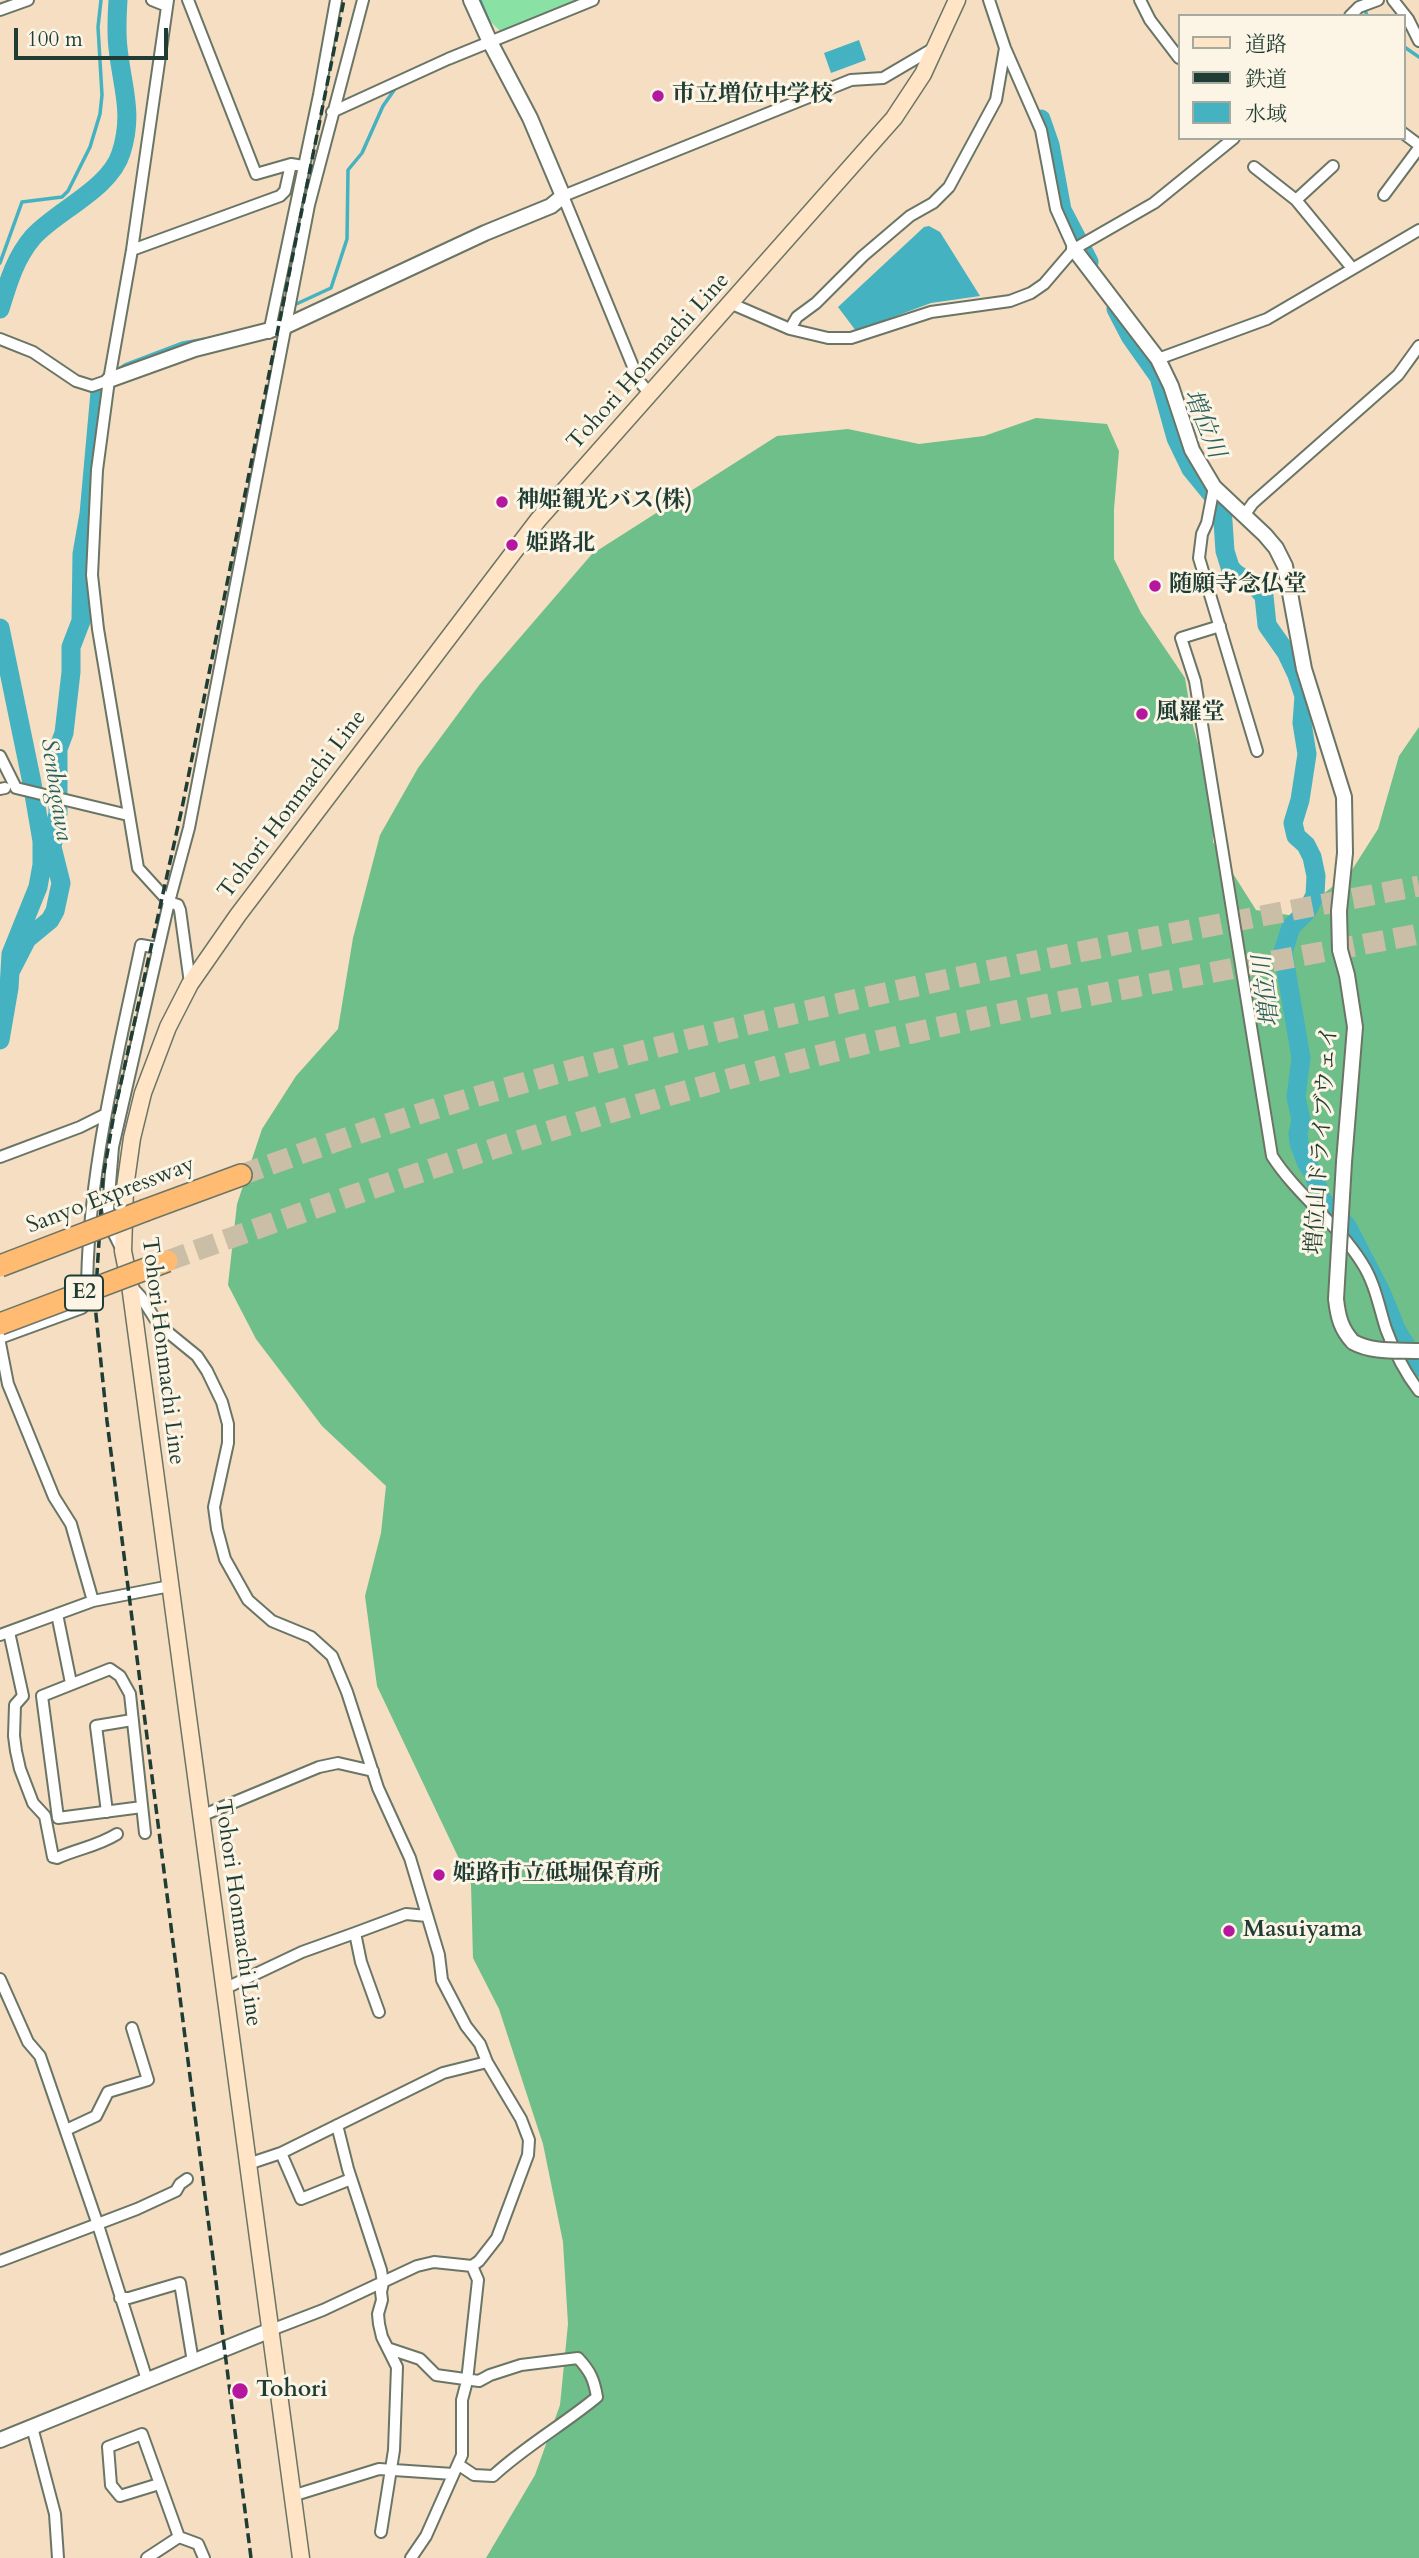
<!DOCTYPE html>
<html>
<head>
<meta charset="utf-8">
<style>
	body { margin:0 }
	#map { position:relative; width:1419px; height:2558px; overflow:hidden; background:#f5dec2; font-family:Cardo,"Noto Serif JP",serif }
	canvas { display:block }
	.legend { position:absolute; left:1178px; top:14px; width:228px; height:126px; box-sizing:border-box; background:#fcf5e5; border:2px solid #a4ab9e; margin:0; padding:9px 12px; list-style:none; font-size:21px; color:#1f3d34 }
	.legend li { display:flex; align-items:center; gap:14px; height:35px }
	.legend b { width:35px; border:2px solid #a4ab9e }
	.scale { position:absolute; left:14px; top:28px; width:154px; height:32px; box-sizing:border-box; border:4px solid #1f3d34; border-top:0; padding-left:9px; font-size:21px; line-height:24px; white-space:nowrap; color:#1f3d34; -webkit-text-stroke:5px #fcf5e5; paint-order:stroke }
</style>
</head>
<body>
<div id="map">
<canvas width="1419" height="2558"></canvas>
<ul class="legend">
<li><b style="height:9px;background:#ffe4c6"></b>道路</li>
<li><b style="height:9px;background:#1f3d34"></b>鉄道</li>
<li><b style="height:19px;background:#44b2c0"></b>水域</li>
</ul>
<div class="scale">100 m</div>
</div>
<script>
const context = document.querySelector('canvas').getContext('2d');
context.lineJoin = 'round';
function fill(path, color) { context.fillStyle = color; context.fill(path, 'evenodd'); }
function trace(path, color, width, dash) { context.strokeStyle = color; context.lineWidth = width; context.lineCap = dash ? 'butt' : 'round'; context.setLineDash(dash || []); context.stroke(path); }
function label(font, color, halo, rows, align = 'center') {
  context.font = font + ' Cardo,"Noto Serif JP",serif'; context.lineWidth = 6; context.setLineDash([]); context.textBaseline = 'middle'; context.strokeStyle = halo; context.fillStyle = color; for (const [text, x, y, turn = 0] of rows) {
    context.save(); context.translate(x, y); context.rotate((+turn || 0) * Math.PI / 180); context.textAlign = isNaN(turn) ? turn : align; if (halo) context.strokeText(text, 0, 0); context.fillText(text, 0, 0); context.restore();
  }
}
fill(new Path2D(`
	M482,0H581L500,31L491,22Z`), '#8ae1a4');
fill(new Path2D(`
	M1036,418L1107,424L1119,451L1114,509V559L1141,613L1185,678L1193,726L1212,794L1213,842L1256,910L1295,916L1350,873L1378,829L1399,756L1419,727V2558H486L535,2475L560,2405L568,2324L563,2242L543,2144L499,2009L473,1958L471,1884L377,1686L365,1596L381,1533L386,1486L322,1426L256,1339L228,1285L237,1204L262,1129L296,1076L338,1029L353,938L380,835L418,768L480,684L592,554L777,436L848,429L919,444L984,436Z`), '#6fbf8a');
fill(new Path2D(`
	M859,40L866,60L831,73L824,53Z
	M929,226L940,232L980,296L931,303L856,331L838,307L924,227Z`), '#44b2c0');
trace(new Path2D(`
	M480,0L492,29L490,33
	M1362,0L1367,16
	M1403,46L1419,57
	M0,263L22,202L62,197L68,191L90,147L100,114L102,95L98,27L101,0
	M292,306L331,288L347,239L348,170L362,153L383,106L397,86
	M119,369L125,365L183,343L211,338`), '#44b2c0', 3.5);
trace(new Path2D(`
	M1041,119L1050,145L1062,210L1089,262
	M0,309C8,283 15,258 33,237C56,211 110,189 121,153C134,113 122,87 118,48C116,32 117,16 118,0
	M1116,309L1130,336L1159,377L1176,438L1191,469L1222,507L1225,551L1230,567L1235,573L1256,587L1264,596L1267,625L1286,652L1297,675L1304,696L1302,723L1307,754L1300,800L1293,823L1296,836L1306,845L1312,857L1316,876L1315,895L1307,911L1291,927L1283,952L1301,1058L1296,1097L1301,1120L1298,1133L1299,1143L1307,1164L1314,1174L1321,1199L1347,1226L1381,1292L1397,1331L1419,1367
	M0,628L32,783L42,841V865L38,887L11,954L9,988L0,1040
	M10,972L27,939L50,920L55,911L61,883L52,847L58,813V749L64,733L71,672V647L81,621L82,554L89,514L100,392`), '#44b2c0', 19);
trace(new Path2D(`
	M241,1175C319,1147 398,1119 478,1096C787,1006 1103,946 1419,886
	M167,1261C419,1169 676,1085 939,1027C1098,992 1259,964 1419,934`), '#cabea6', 21, [21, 10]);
const minor = new Path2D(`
	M152,0L167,6
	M168,0L132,250L109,380L97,470L92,575L98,629L138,868L169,902L178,905L180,910L190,983
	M188,0L256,174L291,164L303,166
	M989,0L1005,48L1041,130L1056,209L1074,249
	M1140,0L1150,20L1179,58
	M1393,0L1408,19L1419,41
	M0,10L28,0
	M1350,16L1359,7L1378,0
	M332,112L448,59L593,0
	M1403,133L1419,145
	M1254,167L1296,200L1352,268
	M1384,195L1419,148
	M1296,200L1333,166
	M132,250L280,196L285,191L291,164
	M732,304L790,329L828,338H851L931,312L1010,301L1031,293L1044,284L1074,249L1154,203L1234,138
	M790,329L797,317L816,303L863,256L910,216L933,203L949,187L996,100L1005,48
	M269,333L319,95L336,0
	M0,339L33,352L76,381L92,386L109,380
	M1158,359L1267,319L1419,230
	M650,394L639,381L563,196L851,80L883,78L934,48
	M1214,487L1207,523L1202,534L1199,558L1257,751
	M1245,514L1253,503L1398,375L1419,346
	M1220,626L1181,638L1195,681L1272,1156C1297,1195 1337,1223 1362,1263C1375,1283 1379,1307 1386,1329C1394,1351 1405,1373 1419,1391
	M0,756L16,788L128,815
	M0,789L5,788
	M0,1157L80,1127L104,1115
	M121,1248L113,1232L108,1209L113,1147L169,902L189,828L309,205L363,0
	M130,1285L141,1297L159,1325L197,1356L207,1371L222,1402L228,1424V1443L214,1507L217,1529L225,1559L248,1600L272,1621L311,1637L332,1656L347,1692L378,1788L410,1858L439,1955L442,1980L466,2026L480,2044L487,2062L521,2119L529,2140L528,2155L497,2238L479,2261L472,2266L434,2262L417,2266L323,2310L271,2330
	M0,1338L82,1308L87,1301C86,1180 116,1064 141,945L158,948
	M0,1343L8,1384L54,1497L71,1524L93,1601
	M57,1614L71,1683
	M9,1632L23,1696L15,1705L14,1736L16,1751L20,1769L33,1803L45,1816L53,1857L57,1858C77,1849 98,1846 117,1834
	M0,1635L93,1601L170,1586
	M142,1807L58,1818L42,1696L110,1669L120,1676L130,1694L145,1833
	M107,1812L96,1726L132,1720
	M201,1816L319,1767L338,1763L373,1771
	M355,1933L361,1962L379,2012
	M0,1979L28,2042L40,2056L98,2225L147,2380
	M224,1989L302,1952L355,1933L406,1914L427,1916
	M337,2125L348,2169L381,2270L383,2283L381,2292L382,2300L378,2314L379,2324L382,2337L397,2367L394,2450L381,2532
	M66,2130L96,2116L108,2092L148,2080L132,2028
	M281,2153L301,2199L351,2179
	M248,2164L281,2153L443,2073L487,2062
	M0,2261L137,2209L176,2191L180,2184L187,2179
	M120,2298H129L180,2283L193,2362
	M390,2349L420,2359L436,2375L479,2381L490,2375L521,2365L578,2358C590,2371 594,2379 597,2397C563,2425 524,2447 493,2476L474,2475L459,2465
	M32,2427L55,2514L58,2558
	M159,2484L120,2496L111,2485L108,2447L142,2434L179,2537L198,2544L204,2558
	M292,2496L379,2469L453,2474
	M147,2558L179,2537
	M411,2558L426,2536L462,2455V2400L467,2381L478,2280L472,2266`);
const tertiary = new Path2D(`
	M1074,249L1158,359L1171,386L1192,450L1214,487L1265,535L1276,548L1285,566L1304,669L1344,797L1345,853L1339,911L1340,950L1347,975L1355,1027L1344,1162
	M109,380L195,349L286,326L485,233L551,206L563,196L530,118L490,42L471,0
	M1336,1299C1338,1317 1341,1329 1353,1342
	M0,2440L271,2330`);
const secondary = new Path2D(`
	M301,2558L130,1285L123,1251L125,1188L132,1138L143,1093L168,1027L190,984L238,915L538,520L894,118L923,74L957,0`);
const motorway = new Path2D(`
	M146,1210L241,1175`);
trace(minor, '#6a7566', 14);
trace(tertiary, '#6a7566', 18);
trace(secondary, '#6a7566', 19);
trace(motorway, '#6a7566', 24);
trace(minor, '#fff', 10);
trace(tertiary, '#fff', 14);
trace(secondary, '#ffe4c6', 16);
trace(motorway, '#febb71', 21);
trace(new Path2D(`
	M251,2558L107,1421L95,1305L103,1178L114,1114L182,808L344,0`), '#1f3d34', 3.5, [10, 5]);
const tertiaryBridge = new Path2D(`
	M1336,1299L1344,1162
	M1353,1342C1373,1353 1397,1350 1419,1351`);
const motorwayBridge = new Path2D(`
	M0,1266L146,1210
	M0,1324L167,1261`);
trace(tertiaryBridge, '#6a7566', 18, []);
trace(motorwayBridge, '#6a7566', 24, []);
trace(tertiaryBridge, '#fff', 14);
trace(motorwayBridge, '#febb71', 21);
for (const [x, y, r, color] of [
	[658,96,7,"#b5179e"],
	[502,502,7,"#b5179e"],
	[512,545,7,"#b5179e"],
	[1155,586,7,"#b5179e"],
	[1142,714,7,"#b5179e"],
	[439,1875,7,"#b5179e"],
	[1229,1931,7,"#b5179e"],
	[240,2391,9,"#b5179e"]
]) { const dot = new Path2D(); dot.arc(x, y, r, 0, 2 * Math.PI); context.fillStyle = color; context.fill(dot); trace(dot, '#fcf5e5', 2.5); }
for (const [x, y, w] of [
	[84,1293,38]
]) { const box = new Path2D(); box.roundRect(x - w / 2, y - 17.5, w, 35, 5); context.fillStyle = '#fcf5e5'; context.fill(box); trace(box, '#1f3d34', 2); }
label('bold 21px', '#1f3d34', null, [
	["E2",84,1293]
]);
label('bold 23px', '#1f3d34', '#fcf5e5', [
	["市立増位中学校",672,96],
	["神姫観光バス(株)",516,502],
	["姫路北",526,545],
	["随願寺念仏堂",1169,586],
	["風羅堂",1156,714],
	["姫路市立砥堀保育所",453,1875],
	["Masuiyama",1243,1931],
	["Tohori",256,2391]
], 'left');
label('23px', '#1f3d34', '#fcf5e5', [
	["Tohori Honmachi Line",649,362,-48],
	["Tohori Honmachi Line",293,805,-53],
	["増位山ドライブウェイ",1323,1140,-86],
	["Sanyo Expressway",111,1196,-21],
	["Tohori Honmachi Line",162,1351,83],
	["Tohori Honmachi Line",237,1913,82]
]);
label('italic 24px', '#2a605e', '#fcf5e5', [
	["増位川",1203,424,68],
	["Senbagawa",55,790,81],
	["増位川",1268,991,-97]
]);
</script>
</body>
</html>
